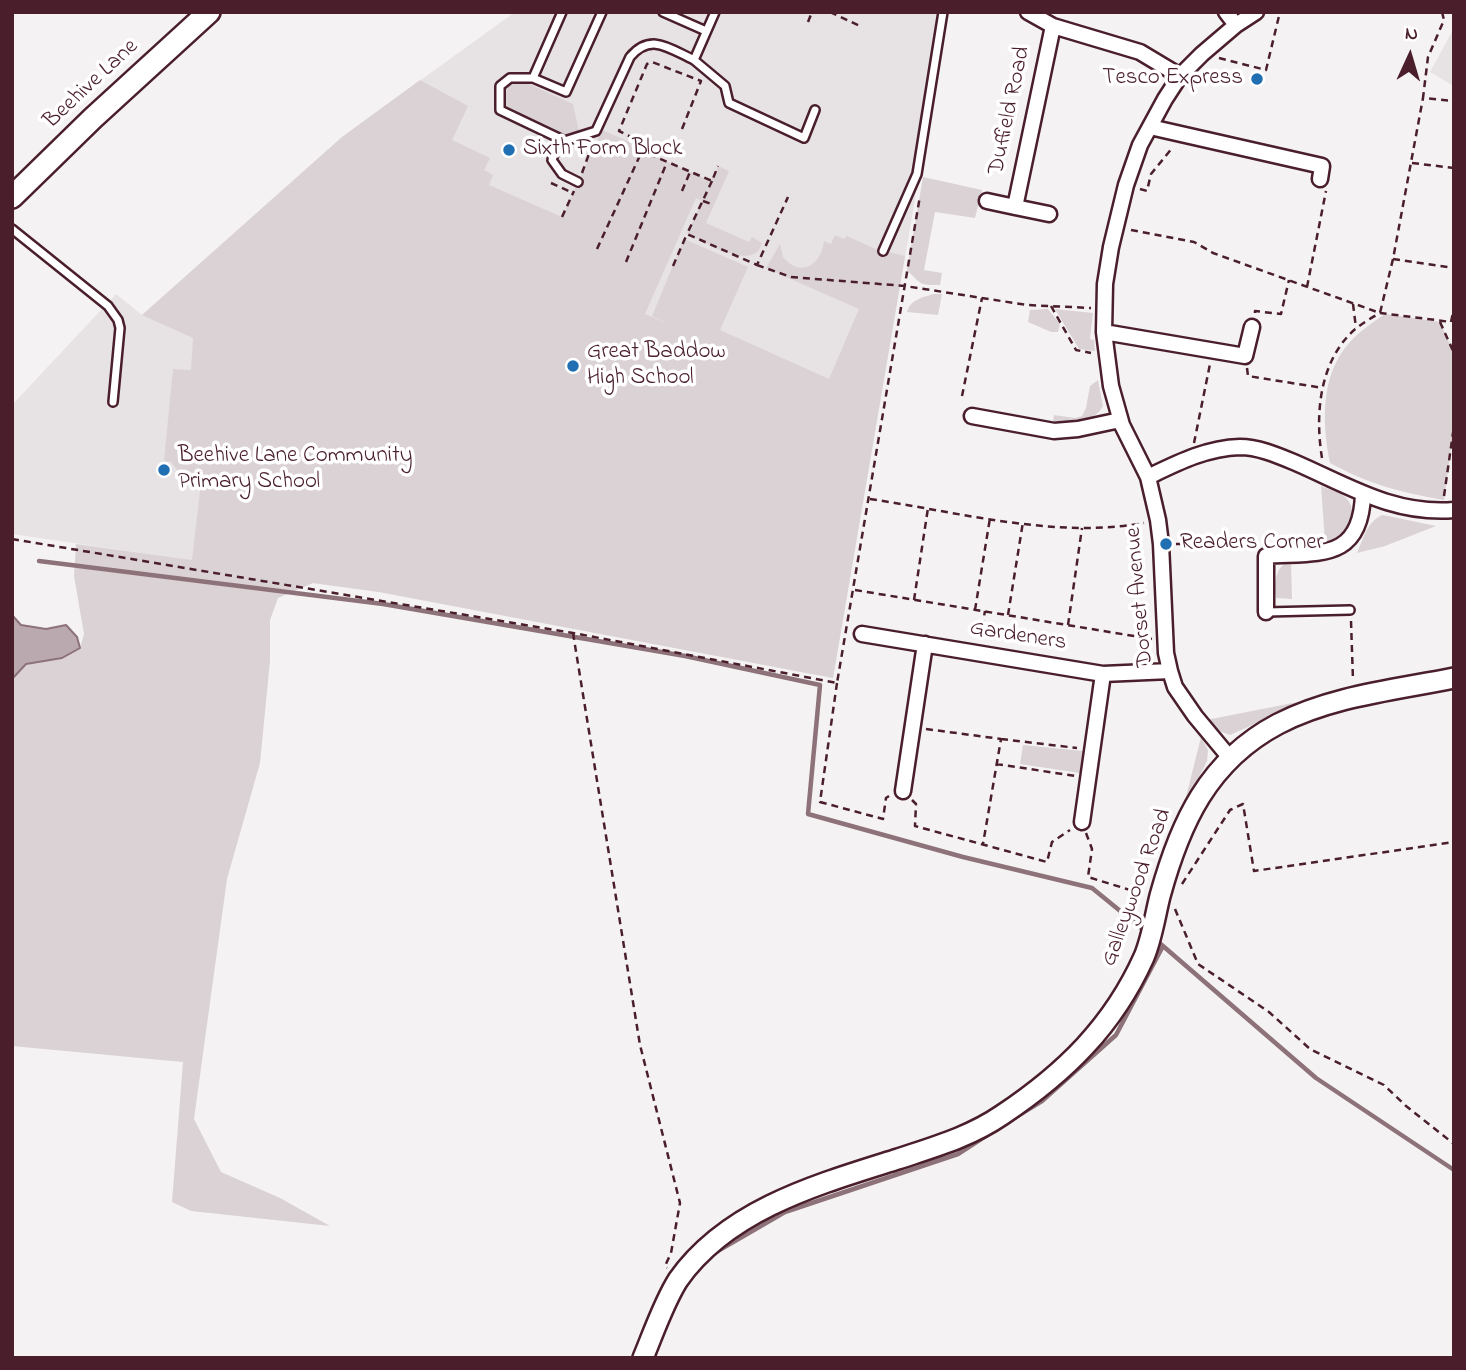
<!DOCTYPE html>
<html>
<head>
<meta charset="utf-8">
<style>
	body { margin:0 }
	#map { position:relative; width:1466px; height:1370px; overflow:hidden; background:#f4f2f2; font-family:"Indie Flower",sans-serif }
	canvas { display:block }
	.frame { position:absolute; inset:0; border:14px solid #4a1f2b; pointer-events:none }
	.north { position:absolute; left:1375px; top:21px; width:70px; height:70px; -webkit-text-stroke:5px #fff; paint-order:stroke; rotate:4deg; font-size:19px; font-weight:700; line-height:28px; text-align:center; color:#4a1f2b }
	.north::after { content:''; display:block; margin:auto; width:24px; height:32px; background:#4a1f2b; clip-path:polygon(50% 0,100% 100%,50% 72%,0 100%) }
</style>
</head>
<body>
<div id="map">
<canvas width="1466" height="1370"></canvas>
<div class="frame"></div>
<div class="north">N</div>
</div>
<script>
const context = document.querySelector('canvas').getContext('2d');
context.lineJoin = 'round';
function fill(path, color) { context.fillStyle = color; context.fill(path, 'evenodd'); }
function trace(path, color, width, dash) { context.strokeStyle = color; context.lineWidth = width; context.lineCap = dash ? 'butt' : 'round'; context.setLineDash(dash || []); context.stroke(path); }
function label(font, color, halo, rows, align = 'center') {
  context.font = font + ' "Indie Flower",sans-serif'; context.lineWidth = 7; context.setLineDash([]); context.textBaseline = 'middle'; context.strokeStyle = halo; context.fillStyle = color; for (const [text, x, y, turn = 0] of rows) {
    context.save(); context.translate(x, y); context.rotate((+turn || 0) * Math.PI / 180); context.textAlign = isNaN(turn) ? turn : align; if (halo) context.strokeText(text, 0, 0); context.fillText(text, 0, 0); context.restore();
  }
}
fill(new Path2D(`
	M515,12H947L833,678L379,592L313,583L299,576L12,534V405L116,294L142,315L342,137Z
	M1454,28V86L1430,72Z`), '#e7e2e3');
fill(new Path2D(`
	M420,80L468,106L452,140L490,158L484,170L493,175L489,185L562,217L602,130L644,148L643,151L711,181L718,166L729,171L706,223L749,242L752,237L762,243C754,273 705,242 687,234L702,201L696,198L645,314L670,325L652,316L684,239L748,267L720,330L829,379L859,309L766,268L780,244L783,257C800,278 821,266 824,241L831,244L835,235L844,239L847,236L875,249L905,256L833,678L379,592L313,583L278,598L270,620V661L260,763L227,879L194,1119L221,1172L280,1198L330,1226L191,1211L172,1202L183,1062L12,1046V679L26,664L62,658L80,648L84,634L74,576L76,544L192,560L201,483L186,481L171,462L164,461L173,369L191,370L193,338L142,315L342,137Z
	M520,80L573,104L580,136L566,141L505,112L507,84Z
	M923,177L982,190L975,218L935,212L924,270L942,273L940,285C919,285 922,285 907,270Z
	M934,294H942L938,315L907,312C910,300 923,297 934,294Z
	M1048,309L1060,324L1058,332H1051L1028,322L1030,310Z
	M1055,309L1093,313L1090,339L1094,340L1095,351L1079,349Z
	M1385,314L1440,322L1454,353V426L1444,500C1399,492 1371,485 1330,463C1322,424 1320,374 1350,342C1360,331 1373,322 1385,314Z
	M1098,380L1103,406C1093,424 1071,421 1053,421L1054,415L1075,418L1082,416L1086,408L1090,386Z
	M1321,486C1330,490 1341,492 1347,499C1361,515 1342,540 1325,542Z
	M1382,515L1388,516L1436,526L1385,546L1357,553C1363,539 1367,522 1382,515Z
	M1291,561L1292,599L1276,598C1275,582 1274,566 1291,561Z
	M1308,700L1230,735L1214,729L1206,720Z
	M1201,737L1208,750L1207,761L1183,809Z
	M1023,745L1083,751L1080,773L1020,764Z`), '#dbd2d5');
const water = new Path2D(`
	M12,615L21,625L46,629L66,625L77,637L80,648L62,658L26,664L12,679Z`);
fill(water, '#baa9ae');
trace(water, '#8d727a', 2);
trace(new Path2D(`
	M39,561L383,604L685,656L820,685L808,814L963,857L1092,888L1146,932
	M1156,940L1163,946
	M1011,1120L1042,1101L1116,1035L1163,946L1316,1078L1454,1170
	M716,1252L785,1212L958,1154L992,1132`), '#8d727a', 4.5);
const service = new Path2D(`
	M562,12L533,78L566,92L602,12
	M663,12L706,31
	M694,60L725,86L729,103L804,138L815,110
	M533,78H510L500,86V110L565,141
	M578,182L562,174L552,160L558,143L596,131L630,57C651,32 670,49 694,60L715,12
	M12,229L108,306L118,320L120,328L113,402
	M883,251L917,174L943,12
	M1266,612L1350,610`);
const minor = new Path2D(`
	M1028,12L1053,26L1140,52L1180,76
	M1226,12L1236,25
	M1150,127L1322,166L1320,179
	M987,201L1015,207
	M1049,214L1015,207L1053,26
	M1104,332L1245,356L1252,327
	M972,416L1054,431L1078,429L1120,420
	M1148,477C1177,463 1206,448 1240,447C1259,447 1279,456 1296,463C1349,486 1394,515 1454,510
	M1266,612V556C1318,552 1361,562 1363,494
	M862,634L1103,674L1170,671
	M1230,758L1195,716L1175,687L1170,671L1166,653L1161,544L1158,520L1148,477L1122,425L1111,386L1104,332L1105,284L1111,247L1126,185L1140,145L1165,99L1180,76L1202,54L1236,25L1256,12
	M903,791L925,644
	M1082,822L1103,674`);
const tertiary = new Path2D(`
	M643,1358C653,1334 664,1302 678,1280C728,1209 819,1184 898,1159C934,1147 970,1137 1002,1115C1065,1073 1113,1026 1144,957C1152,938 1155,916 1160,896C1180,823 1208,761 1278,724C1332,696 1395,690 1454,678`);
const secondary = new Path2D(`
	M12,197L93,118L209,12`);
trace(service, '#4a1f2b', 12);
trace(minor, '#4a1f2b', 19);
trace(tertiary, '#4a1f2b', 24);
trace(secondary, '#4a1f2b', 26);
trace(new Path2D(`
	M830,12L862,27
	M1442,12L1444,20L1428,57L1423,98L1454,101
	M808,22L812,12
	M1219,58L1266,70L1279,16L1277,12
	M682,129L701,81L652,62L647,64L619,131L646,144L642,151L712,181L718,166
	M1412,163L1454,168
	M582,173L593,143
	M712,181L687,234L757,265L788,197
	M551,183L571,192
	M1140,189L1147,191L1151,174L1173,147
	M682,191L690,172
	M703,201L714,205
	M562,217L574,191
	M1131,230L1194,242L1213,253L1380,313L1393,259L1423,98
	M597,249L642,151
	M1393,259L1454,268
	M626,262L667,162
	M757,265L791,277L905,286L1027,305L1091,308
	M673,266L687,234
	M1307,287L1326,191
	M1353,304L1356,328
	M1051,306L1076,350L1091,353
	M1255,313V311L1281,314L1289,280
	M1440,322L1454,353
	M1247,368L1248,376L1323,388
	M962,396L982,298
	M1194,443L1210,364
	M1322,458C1315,415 1319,363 1353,331C1361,324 1371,318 1380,313L1451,322L1454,308
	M1444,496L1454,426
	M870,499C959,512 1054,539 1144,523
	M12,539L573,633L837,683L920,196
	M1176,544L1249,543L1255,548
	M855,590L1152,639
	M914,600L928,508
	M975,610L990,518
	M1008,615L1023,522
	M1351,621L1353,680
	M1068,625L1082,528
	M573,633L640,1045L680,1203L671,1253L665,1266L667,1268
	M980,639L985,611
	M837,683L820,802L883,819L886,798L889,796
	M926,729L1001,739L983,844
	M1001,739L1077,748
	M996,764L1076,776
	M912,800L916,804L915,826L1047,862L1052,842L1070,830
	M1086,833L1092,849L1088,877L1143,894
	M1182,884L1230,810L1243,804L1254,871L1454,842
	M1175,909L1198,964L1269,1012L1310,1049L1384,1085L1406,1106L1454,1144`), '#4a1f2b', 2.5, [7, 5]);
trace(service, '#fff', 7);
trace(minor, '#fff', 14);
trace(tertiary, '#fff', 19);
trace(secondary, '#fff', 21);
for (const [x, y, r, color] of [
	[1257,79,7,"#1f6fb2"],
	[509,150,7,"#1f6fb2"],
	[573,366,7,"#1f6fb2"],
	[164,470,7,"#1f6fb2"],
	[1166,544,7,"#1f6fb2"]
]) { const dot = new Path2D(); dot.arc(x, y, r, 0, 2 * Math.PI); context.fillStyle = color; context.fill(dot); trace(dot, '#fff', 2.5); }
label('23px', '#4a1f2b', '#fff', [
	["Tesco Express",1243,79,"right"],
	["Sixth Form Block",523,150],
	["Great Baddow",587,353],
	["High School",587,379],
	["Beehive Lane Community",178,457],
	["Primary School",178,483],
	["Readers Corner",1180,544]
], 'left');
label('23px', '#4a1f2b', '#fff', [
	["Beehive Lane",92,85,-43],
	["Duffield Road",1011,111,-78],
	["Dorset Avenue",1141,597,-95],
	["Gardeners",1018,637,9],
	["Galleywood Road",1138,888,-70]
]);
</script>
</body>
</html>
